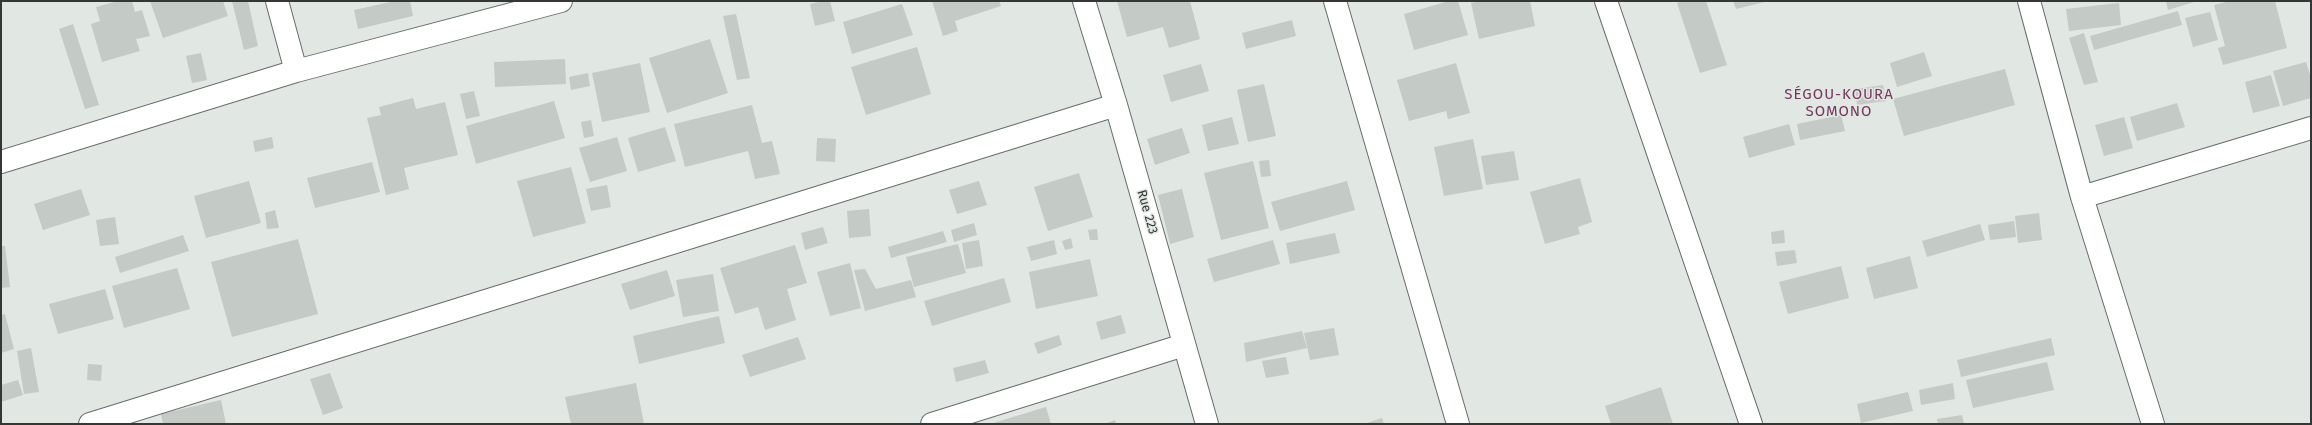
<!DOCTYPE html>
<html>
<head>
<meta charset="utf-8">
<style>
	body { margin:0 }
	#map { position:relative; width:2312px; height:425px; overflow:hidden; background:#e1e7e3; font-family:"Fira Sans",sans-serif }
	canvas { display:block }
	.frame { position:absolute; inset:0; border:2px solid #343735; pointer-events:none }
</style>
</head>
<body>
<div id="map">
<canvas width="2312" height="425"></canvas>
<div class="frame"></div>
</div>
<script>
const context = document.querySelector('canvas').getContext('2d');
context.lineJoin = 'round';
function fill(path, color) { context.fillStyle = color; context.fill(path, 'evenodd'); }
function trace(path, color, width, dash) { context.strokeStyle = color; context.lineWidth = width; context.lineCap = dash ? 'butt' : 'round'; context.setLineDash(dash || []); context.stroke(path); }
function label(font, color, halo, rows, align = 'center') {
  context.font = font + ' "Fira Sans",sans-serif'; context.lineWidth = 3; context.setLineDash([]); context.textBaseline = 'middle'; context.strokeStyle = halo; context.fillStyle = color; for (const [text, x, y, turn = 0] of rows) {
    context.save(); context.translate(x, y); context.rotate((+turn || 0) * Math.PI / 180); context.textAlign = isNaN(turn) ? turn : align; if (halo) context.strokeText(text, 0, 0); context.fillText(text, 0, 0); context.restore();
  }
}
fill(new Path2D(`
	M118,1H132L135,12L142,10L150,36L136,39L140,51L102,62L91,24L100,21L96,7Z
	M150,1H223L228,16L163,38Z
	M232,1H248L258,46L244,50Z
	M395,1H410L413,16L358,29L354,10Z
	M823,1H830L835,21L815,26L810,4Z
	M932,1H999L1001,6L955,21L958,31L943,36Z
	M1117,1H1190L1200,39L1169,48L1163,27L1127,37Z
	M1449,1H1458L1468,35L1414,50L1404,14Z
	M1481,1H1530L1535,26L1479,39L1471,3Z
	M1682,1H1706L1727,65L1700,73L1677,3Z
	M1733,1H1765V2L1736,9Z
	M2166,1H2197L2168,10Z
	M2230,1H2275L2287,48L2223,65L2218,48L2225,46L2214,5Z
	M2119,3L2121,25L2069,31L2066,9Z
	M902,4L913,35L852,54L843,22Z
	M2178,11L2182,25L2094,50L2090,36Z
	M2210,12L2218,40L2193,47L2185,18Z
	M736,14L750,78L737,80L723,16Z
	M1292,20L1296,36L1246,49L1242,33Z
	M73,24L99,105L85,109L59,29Z
	M2084,33L2098,82L2084,85L2069,38Z
	M710,39L728,93L667,113L649,58Z
	M917,47L931,94L866,115L851,67Z
	M1924,52L1932,76L1897,87L1890,63Z
	M201,53L207,80L192,83L186,56Z
	M565,59L566,84L495,87L494,62Z
	M2306,62L2311,78V98L2283,106L2273,71Z
	M640,63L650,112L602,122L592,73Z
	M1456,63L1470,113L1448,119L1446,111L1409,121L1397,80Z
	M1201,64L1209,91L1171,102L1163,75Z
	M2005,69L2015,105L1904,136L1893,99Z
	M588,73L590,86L571,90L569,77Z
	M2271,75L2280,106L2253,113L2245,82Z
	M1264,84L1276,136L1248,142L1237,90Z
	M1883,85L1886,101L1857,105L1855,89Z
	M474,91L480,116L466,119L460,94Z
	M413,98L416,109L445,102L458,155L404,168L409,189L386,195L367,118L381,115L379,107Z
	M554,101L565,138L476,164L466,126Z
	M2177,103L2185,127L2137,141L2130,117Z
	M752,105L762,143L772,141L780,174L755,179L748,151L685,167L674,124Z
	M1841,115L1845,131L1800,140L1797,124Z
	M1232,117L1239,144L1208,151L1202,125Z
	M2124,117L2133,148L2104,156L2095,125Z
	M591,120L594,136L584,138L581,122Z
	M1789,124L1795,145L1749,158L1743,137Z
	M665,127L676,161L638,172L628,138Z
	M1182,128L1190,153L1155,165L1147,139Z
	M272,137L274,148L255,152L253,141Z
	M617,137L627,171L590,182L579,148Z
	M817,138L836,139L835,162L816,161Z
	M1473,139L1483,189L1444,196L1434,147Z
	M1514,151L1519,180L1486,185L1481,156Z
	M1269,160L1271,176L1261,177L1259,161Z
	M1253,161L1269,228L1221,240L1204,173Z
	M372,162L380,192L315,208L307,178Z
	M571,167L586,223L533,237L517,181Z
	M1079,173L1093,217L1048,231L1034,187Z
	M1580,178L1592,222L1578,227L1580,234L1545,244L1530,192Z
	M249,181L261,223L206,238L194,196Z
	M979,181L987,205L957,214L949,190Z
	M1347,181L1355,210L1280,231L1271,202Z
	M607,185L611,207L591,211L586,189Z
	M81,189L90,215L43,230L34,204Z
	M1182,189L1194,237L1170,244L1158,195Z
	M869,209L871,236L849,238L847,211Z
	M275,210L279,228L267,229L265,213Z
	M2039,213L2042,240L2018,243L2015,216Z
	M115,217L119,244L100,246L96,220Z
	M2014,221L2016,237L1990,240L1988,225Z
	M974,223L977,235L954,242L951,230Z
	M1980,224L1985,240L1927,257L1922,241Z
	M823,227L828,243L805,250L801,233Z
	M1097,229L1098,240H1090L1088,230Z
	M1784,230L1785,243L1772,244L1771,232Z
	M943,231L947,242L891,258L888,247Z
	M1335,233L1340,253L1290,264L1286,243Z
	M183,235L189,251L120,273L115,257Z
	M1071,238L1073,248L1065,250L1062,241Z
	M298,239L318,314L232,337L211,262Z
	M979,240L983,266L966,269L962,243Z
	M1054,240L1057,254L1031,261L1027,247Z
	M1273,240L1280,264L1214,282L1207,259Z
	M958,244L966,273L914,287L906,257Z
	M795,245L807,283L787,289L796,320L765,330L758,307L735,314L720,268Z
	M1,246H5L10,287L1,288Z
	M1795,250L1797,263L1777,266L1775,252Z
	M1910,256L1918,288L1874,299L1866,268Z
	M1090,259L1098,296L1036,309L1029,272Z
	M850,263L861,308L830,316L817,272Z
	M1841,266L1849,298L1788,314L1779,282Z
	M177,268L190,309L124,328L112,286Z
	M865,269L876,289L911,280L916,297L865,311L854,270Z
	M667,270L675,296L630,310L621,284Z
	M713,274L719,311L683,317L676,280Z
	M1004,278L1011,302L932,326L924,301Z
	M105,289L114,319L58,334L49,304Z
	M5,314L14,349L1,353V315Z
	M1121,315L1126,333L1101,340L1096,322Z
	M719,316L725,343L639,364L633,336Z
	M1334,328L1339,355L1310,360L1304,333Z
	M1302,331L1307,348L1246,362L1244,343Z
	M1059,335L1062,345L1038,354L1034,343Z
	M798,337L806,359L750,377L742,355Z
	M2051,338L2055,355L1961,377L1957,360Z
	M31,348L39,392L24,394L17,351Z
	M1286,357L1289,374L1266,378L1262,361Z
	M985,360L989,373L956,382L953,368Z
	M2047,362L2054,390L1973,408L1966,380Z
	M88,364L102,365L101,381L87,380Z
	M330,373L343,408L323,415L310,379Z
	M18,380L23,395L1,402V385Z
	M636,383L644,424H571L565,397Z
	M1953,383L1955,399L1921,405L1919,390Z
	M1661,387L1673,424H1611L1605,406Z
	M1908,392L1913,411L1861,423L1857,404Z
	M221,400L226,424H163L161,414Z
	M1046,407L1051,424H990Z
	M1962,415L1964,424H1938L1937,419Z
	M1382,418L1384,424H1364Z
	M1115,420L1116,424H1104Z`), '#c4cac5');
const minor = new Path2D(`
	M277,1L296,71
	M1084,1L1116,105L1207,424
	M1335,1L1458,424
	M1606,1L1751,424
	M2029,1L2082,197L2153,424
	M1,162L296,71L561,1
	M2082,197L2311,128
	M90,424L1116,105
	M932,424L1184,345`);
trace(minor, '#676d69', 24);
trace(minor, '#fff', 22);
label('13px', '#343735', '#e1e7e3', [
	["Rue 223",1147,212,74]
]);
context.letterSpacing = '1px';
label('15px', '#75375e', '#e1e7e3', [
	["SÉGOU-KOURA",1839,95],
	["SOMONO",1839,112]
]);
context.letterSpacing = '0px';
</script>
</body>
</html>
